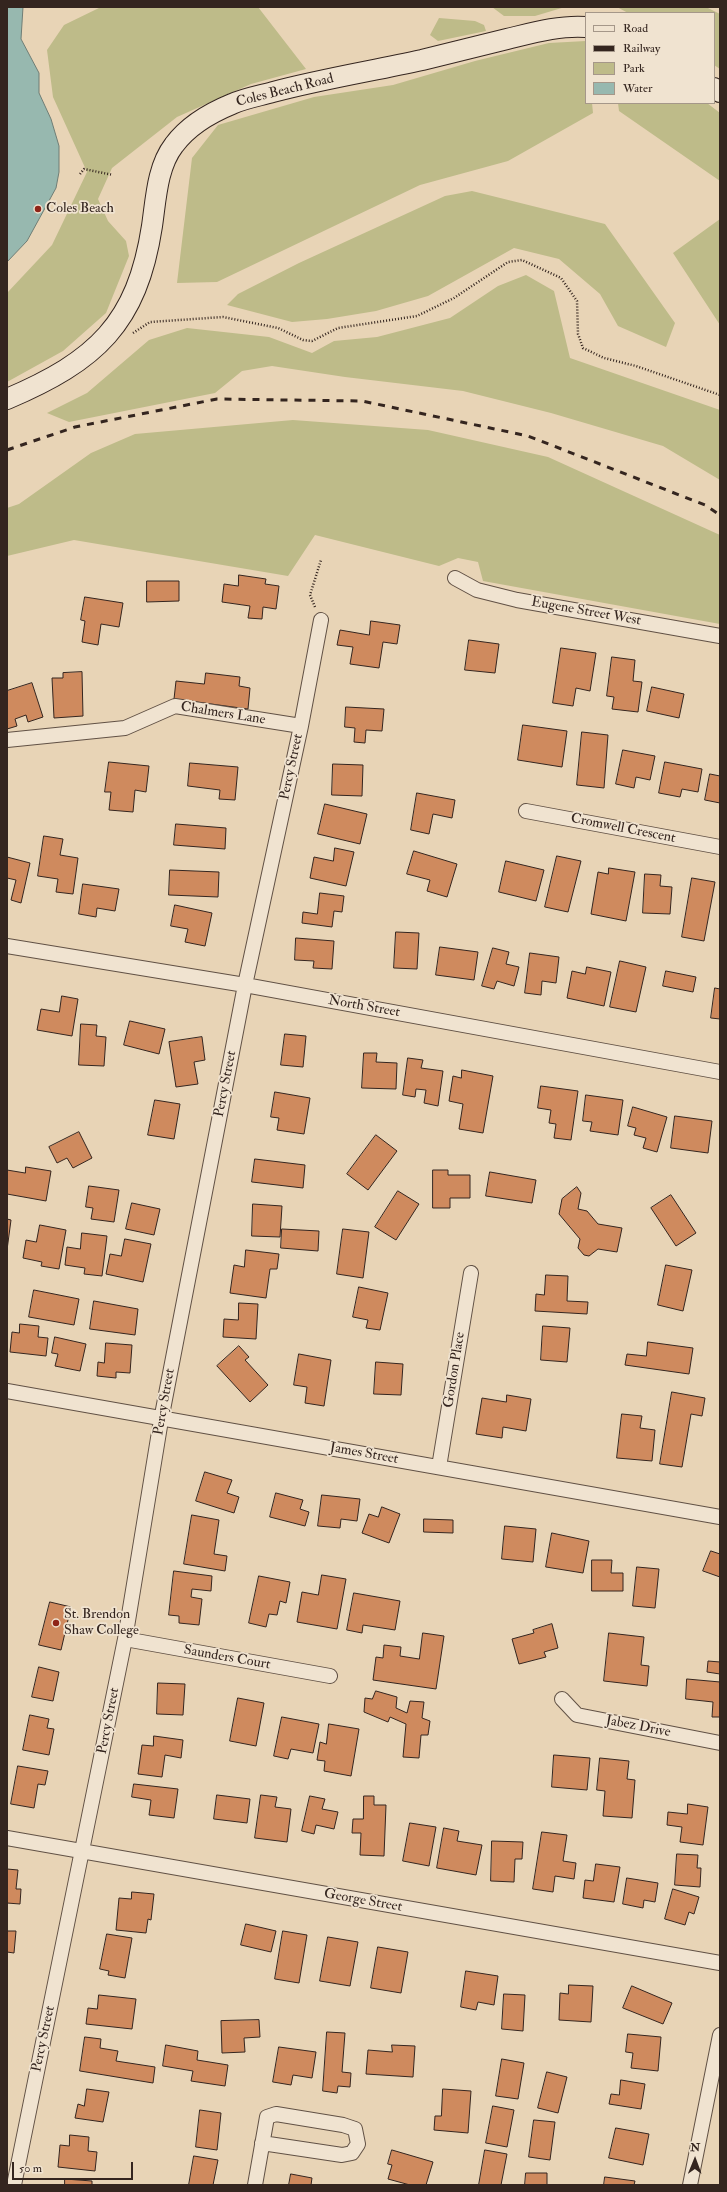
<!DOCTYPE html>
<html>
<head>
<meta charset="utf-8">
<style>
	body { margin:0 }
	#map { position:relative; width:727px; height:2192px; overflow:hidden; background:#e8d4b6; font-family:"IM FELL Double Pica",serif }
	canvas { display:block }
	.frame { position:absolute; inset:0; border:8px solid #34251f; pointer-events:none }
	.legend { position:absolute; left:585px; top:12px; width:130px; height:92px; box-sizing:border-box; background:#f0e3d0; border:1px solid #a59789; margin:0; padding:5px 7px; list-style:none; font-size:12px; color:#34251f }
	.legend li { display:flex; align-items:center; gap:8px; height:20px }
	.legend b { width:20px; border:1px solid #a59789 }
	.north { position:absolute; left:675px; top:2140px; width:40px; height:40px; -webkit-text-stroke:3px #f0e3d0; paint-order:stroke; rotate:1deg; font-size:11px; font-weight:700; line-height:16px; text-align:center; color:#34251f }
	.north::after { content:''; display:block; margin:auto; width:14px; height:18px; background:#34251f; clip-path:polygon(50% 0,100% 100%,50% 72%,0 100%) }
	.scale { position:absolute; left:12px; top:2162px; width:121px; height:18px; box-sizing:border-box; border:2px solid #34251f; border-top:0; padding-left:5px; font-size:12px; line-height:14px; white-space:nowrap; color:#34251f; -webkit-text-stroke:3px #f0e3d0; paint-order:stroke }
</style>
</head>
<body>
<div id="map">
<canvas width="727" height="2192"></canvas>
<div class="frame"></div>
<ul class="legend">
<li><b style="height:5px;background:#f0e3d0"></b>Road</li>
<li><b style="height:5px;background:#34251f"></b>Railway</li>
<li><b style="height:11px;background:#bebb89"></b>Park</li>
<li><b style="height:11px;background:#97b8af"></b>Water</li>
</ul>
<div class="north">N</div>
<div class="scale">50 m</div>
</div>
<script>
const context = document.querySelector('canvas').getContext('2d');
context.lineJoin = 'round';
function fill(path, color) { context.fillStyle = color; context.fill(path, 'evenodd'); }
function trace(path, color, width, dash) { context.strokeStyle = color; context.lineWidth = width; context.lineCap = dash ? 'butt' : 'round'; context.setLineDash(dash || []); context.stroke(path); }
function label(font, color, halo, rows, align = 'center') {
  context.font = font + ' "IM FELL Double Pica",serif'; context.lineWidth = 3.5; context.setLineDash([]); context.textBaseline = 'middle'; context.strokeStyle = halo; context.fillStyle = color; for (const [text, x, y, turn = 0] of rows) {
    context.save(); context.translate(x, y); context.rotate((+turn || 0) * Math.PI / 180); context.textAlign = isNaN(turn) ? turn : align; if (halo) context.strokeText(text, 0, 0); context.fillText(text, 0, 0); context.restore();
  }
}
fill(new Path2D(`
	M101,7H258L306,69L251,84L177,117L112,168L98,199L108,221L126,241L129,256L106,313L63,351L7,382V293L52,245L87,172L53,97L47,50L64,25Z
	M492,7H565L535,16H504Z
	M617,7H706L720,14V69L714,65V13H628Z
	M439,18L475,21L484,25L486,31L438,41L430,35Z
	M586,41V103H592L593,113L508,161L420,185L217,282L177,283L192,158L218,125L314,97L393,85L475,61L549,43Z
	M618,103H707L720,113V181L619,111Z
	M472,191L605,224L675,323L666,347L618,326L600,294L559,259L514,248L428,296L376,311L327,319L292,322L227,305L238,294L299,263L445,196Z
	M720,219V325L673,253Z
	M526,275L554,291L570,358L720,410V480L663,446L551,413L463,391L345,377L272,366L242,371L215,393L69,422L47,413L87,393L149,340L187,328L269,337L312,353L334,341L377,337L450,318L498,286Z
	M293,420L428,430L548,457L720,535V624L483,581L478,562L458,558L439,566L315,535L288,576L74,540L7,556V508L19,504L91,453L135,434Z`), '#bebb89');
const water = new Path2D(`
	M7,7H23L21,39L39,73V93L51,119L59,146V172L56,188L27,241L7,262Z`);
fill(water, '#97b8af');
trace(water, '#6f7d75', 1);
const building = new Path2D(`
	M239,575L266,579L265,584L279,586L276,609L263,607L262,619L248,618L250,606L222,602L224,584L238,586Z
	M147,581H179V601L147,602Z
	M85,597L123,603L119,627L101,624L98,645L82,642L85,621L81,620Z
	M371,621L400,625L397,644L383,642L379,668L350,664L353,647L337,645L340,630L369,635Z
	M469,640L499,644L495,673L465,670Z
	M561,648L596,653L590,691L576,688L573,706L553,703Z
	M612,657L635,660L633,681L642,682L638,712L612,709L614,697L607,696Z
	M82,672L83,716L54,718L52,678H63V673Z
	M206,673L240,677L239,686L250,688L248,709L174,699L176,681L204,684Z
	M32,683L43,717L28,722L26,715L15,719L17,726L7,729V691Z
	M652,687L684,694L679,718L647,711Z
	M346,707L384,709L382,731L366,730L365,743L354,742L355,728L345,727Z
	M523,725L567,731L562,767L518,760Z
	M582,732L608,735L604,788L577,785Z
	M623,750L655,756L650,780L636,777L634,788L616,784Z
	M109,762L149,766L146,792L135,790L133,812L109,810L111,792H105Z
	M665,762L702,769L698,792L682,789L680,797L659,793Z
	M190,763L238,767L235,800L219,799L220,790L188,786Z
	M333,764L363,765L362,796L332,795Z
	M710,774L720,776V803L705,800Z
	M417,793L455,800L452,818L433,814L429,834L411,830Z
	M325,804L367,814L360,844L318,834Z
	M176,824L226,828L225,849L174,845Z
	M44,836L63,839L60,855L78,858L73,894L56,892L58,879L38,876Z
	M335,848L354,852L346,886L310,878L314,857L333,861Z
	M414,851L457,864L447,897L427,891L430,880L407,874Z
	M557,856L581,861L568,912L545,907Z
	M7,857L30,863L21,903L11,900L16,880L7,878Z
	M506,861L544,870L536,901L499,892Z
	M609,868L635,872L626,921L591,914L598,872L608,874Z
	M170,870L219,872L218,897L169,895Z
	M645,874L661,875L660,886L672,887L670,914L643,913Z
	M692,878L715,882L704,941L682,937Z
	M83,884L119,889L115,911L97,908L96,917L79,914Z
	M320,893L344,896L342,912L334,911L332,927L302,923L303,912L317,914Z
	M175,905L212,913L205,946L185,942L188,929L171,926Z
	M396,932L419,933L417,969L394,968Z
	M296,938L334,941L332,969L313,968L314,961L295,960Z
	M440,947L478,952L474,980L436,975Z
	M493,948L509,952L506,964L519,967L514,986L497,981L494,989L482,986Z
	M530,953L559,957L556,983L542,981L541,995L525,993Z
	M620,961L646,967L636,1012L610,1007Z
	M587,967L611,972L604,1006L567,998L572,971L585,974Z
	M666,971L696,977L693,992L663,986Z
	M715,988L720,989V1019L711,1018Z
	M62,996L78,999L72,1036L37,1030L41,1009L59,1012Z
	M130,1021L165,1029L159,1054L124,1045Z
	M81,1024L97,1025L96,1036L106,1037L104,1066L79,1065Z
	M285,1034L306,1036L303,1067L281,1065Z
	M202,1037L205,1060L194,1062L198,1084L176,1087L169,1042Z
	M364,1053H377L376,1062L397,1063L396,1089L362,1088Z
	M408,1058L423,1060L421,1068L443,1071L438,1106L424,1103L426,1090L416,1089L415,1097L403,1095Z
	M462,1070L493,1076L483,1133L459,1129L463,1104L449,1101L453,1076L461,1078Z
	M541,1086L578,1091L571,1140L554,1138L556,1124L549,1123L551,1110L538,1108Z
	M275,1092L310,1098L304,1134L277,1130L279,1118L271,1117Z
	M586,1095L623,1100L618,1135L590,1131L592,1122L583,1121Z
	M155,1100L180,1104L174,1139L148,1135Z
	M633,1107L667,1117L657,1152L643,1148L646,1138L634,1135L636,1128L628,1126Z
	M675,1116L712,1121L708,1153L671,1148Z
	M79,1132L92,1158L73,1168L67,1158L57,1163L49,1147Z
	M376,1135L397,1151L368,1190L347,1174Z
	M255,1159L305,1165L303,1188L252,1182Z
	M26,1167L51,1171L46,1201L7,1194V1170L25,1173Z
	M433,1170H448V1175H470V1198H450V1208H433Z
	M490,1172L536,1180L532,1203L486,1196Z
	M89,1186L119,1190L114,1222L91,1219L93,1208L86,1207Z
	M577,1187L581,1193L578,1209L587,1211L598,1224L622,1228L617,1252L598,1249L589,1256L584,1255L578,1248L580,1239L559,1214L562,1199Z
	M398,1191L419,1204L396,1240L375,1227Z
	M671,1195L696,1233L676,1246L651,1208Z
	M132,1203L160,1209L154,1235L126,1229Z
	M253,1204L282,1206L280,1237L252,1236Z
	M7,1219L11,1220L7,1250Z
	M40,1225L66,1230L59,1269L41,1266L42,1262L23,1258L26,1240L36,1242Z
	M282,1229L319,1231L318,1251L281,1248Z
	M343,1229L369,1232L363,1278L337,1274Z
	M82,1233L107,1236L102,1276L84,1274L85,1268L65,1265L67,1247L80,1249Z
	M125,1239L151,1244L143,1282L106,1274L110,1254L121,1256Z
	M246,1250L279,1254L277,1269H270L266,1298L230,1293L234,1265L244,1267Z
	M666,1265L692,1270L683,1311L658,1305Z
	M546,1275L568,1276L567,1301L588,1302L587,1314L535,1311L536,1294L544,1295Z
	M359,1287L388,1293L380,1330L366,1328L368,1320L353,1317Z
	M34,1290L79,1299L74,1325L29,1317Z
	M94,1301L138,1309L135,1335L90,1329Z
	M239,1303L258,1304L256,1339L223,1337L224,1319L238,1320Z
	M20,1324L39,1326L38,1337L48,1338L46,1356L10,1352L12,1332L19,1333Z
	M543,1326L570,1328L567,1362L541,1360Z
	M55,1337L86,1344L80,1371L55,1366L58,1354L52,1353Z
	M648,1342L693,1348L689,1374L625,1365L627,1354L646,1356Z
	M106,1343L132,1345L130,1373L116,1372V1378L97,1376L98,1362L104,1363Z
	M239,1346L249,1357L245,1360L268,1385L250,1402L217,1366Z
	M299,1354L331,1360L324,1406L305,1403L307,1387L294,1385Z
	M376,1362L403,1364L401,1395L374,1394Z
	M672,1392L705,1398L702,1416L691,1414L682,1467L660,1464Z
	M507,1395L531,1399L526,1431L503,1427L502,1438L476,1434L482,1398L506,1402Z
	M622,1414L642,1416L640,1428L655,1430L652,1461L617,1458Z
	M205,1472L232,1480L227,1493L239,1497L234,1513L196,1501Z
	M276,1493L303,1500L300,1509L309,1512L305,1526L270,1517Z
	M322,1495L360,1499L357,1521L341,1519L340,1528L318,1526Z
	M382,1507L400,1514L389,1543L362,1533L369,1514L378,1517Z
	M192,1515L219,1520L214,1554L227,1556L225,1571L184,1564Z
	M424,1519L453,1520V1533L424,1532Z
	M505,1526L536,1529L533,1562L502,1559Z
	M552,1533L589,1541L583,1573L546,1567Z
	M711,1551L720,1554V1577L703,1571Z
	M592,1560H612L611,1573H623V1591H592Z
	M637,1567L659,1569L655,1608L633,1606Z
	M174,1571L212,1576L211,1591L192,1589L191,1597L202,1599L199,1625L179,1623V1616L169,1615Z
	M322,1575L346,1579L337,1629L297,1622L302,1592L318,1595Z
	M259,1576L290,1582L286,1603L280,1601L277,1615L269,1614L266,1627L249,1623Z
	M354,1593L400,1601L395,1630L363,1625L362,1633L347,1630Z
	M50,1602L71,1607L61,1650L39,1645Z
	M552,1624L558,1648L544,1652L546,1657L519,1664L512,1639L534,1633L533,1630Z
	M423,1633L444,1636L436,1689L373,1680L376,1657L383,1658L384,1645L401,1647L400,1656L419,1659Z
	M609,1633L644,1637L641,1665L649,1666L647,1686L604,1681Z
	M720,1659V1674L707,1672L708,1661L720,1662Z
	M39,1667L59,1672L53,1701L32,1697Z
	M687,1679L720,1682V1717H712L713,1702L686,1699Z
	M158,1683L185,1684L183,1715L157,1714Z
	M376,1691L397,1697L396,1708L407,1713L410,1701L424,1702L422,1718L430,1721L428,1735H421L419,1758L403,1757L406,1724L390,1717L388,1722L364,1712L365,1698L372,1699Z
	M238,1698L264,1703L256,1746L230,1741Z
	M30,1715L49,1719L47,1728L54,1729L49,1755L23,1750Z
	M282,1717L319,1724L313,1753L291,1749L288,1759L274,1756Z
	M329,1724L359,1729L351,1776L324,1771L325,1761L317,1760L320,1742L326,1744Z
	M154,1736L183,1740L181,1758L165,1755L162,1777L138,1774L142,1745L153,1746Z
	M554,1755L590,1758L587,1790L552,1787Z
	M600,1758L629,1761L627,1779L635,1780L632,1818L603,1816L605,1791L597,1790Z
	M18,1766L48,1771L45,1785L38,1784L34,1808L11,1804Z
	M134,1784L178,1789L174,1818L149,1815L151,1800L132,1797Z
	M217,1795L250,1799L247,1823L214,1819Z
	M261,1795L277,1797L275,1807L291,1809L287,1842L255,1838Z
	M310,1796L325,1799L322,1809L338,1812L334,1829L316,1825L314,1834L302,1831Z
	M364,1796H374V1805H386L384,1856L360,1855L361,1833H352L353,1819H363Z
	M688,1804L708,1807L703,1845L680,1842L682,1827L667,1825L668,1812L687,1814Z
	M410,1823L436,1827L429,1866L403,1861Z
	M444,1828L459,1831L457,1841L482,1845L476,1875L437,1868Z
	M542,1832L567,1835L563,1861L576,1863L574,1879L555,1876L553,1892L533,1889Z
	M492,1841L523,1842L522,1859H515L514,1882L491,1881Z
	M677,1854L698,1855L697,1868H701L700,1887L675,1885Z
	M596,1864L620,1867L614,1902L583,1898L585,1880L593,1881Z
	M7,1869L18,1870L16,1889H21L20,1904L7,1903Z
	M627,1878L658,1883L655,1902L644,1900L643,1908L623,1904Z
	M673,1889L699,1897L694,1914L689,1912L685,1925L665,1919Z
	M132,1892L154,1894L151,1920L148,1919L146,1933L116,1930L119,1898L131,1899Z
	M246,1924L276,1931L271,1952L241,1945Z
	M7,1931H16L14,1953L7,1952Z
	M283,1931L307,1935L299,1983L275,1979Z
	M107,1934L132,1938L125,1978L108,1975L109,1971L100,1969Z
	M328,1937L358,1942L350,1986L320,1981Z
	M378,1947L408,1952L401,1993L371,1988Z
	M466,1971L498,1976L494,2005L478,2002L476,2010L461,2007Z
	M569,1985L593,1986L591,2022L559,2020L560,1993L568,1994Z
	M632,1986L672,2003L663,2024L623,2008Z
	M504,1994L525,1995L523,2031L502,2029Z
	M99,1995L136,1999L132,2029L86,2024L88,2008L97,2009Z
	M259,2020L260,2037L244,2038L245,2052L222,2053L221,2021Z
	M327,2032L345,2033L342,2072L351,2073L350,2087L338,2086L337,2093L323,2091Z
	M628,2034L661,2037L658,2071L631,2068L633,2053L626,2052Z
	M85,2037L101,2039L100,2048L118,2051L116,2061L155,2067L153,2083L80,2071Z
	M166,2045L198,2051L197,2060L228,2065L225,2086L191,2081L193,2071L163,2066Z
	M392,2045L415,2046L413,2077L366,2074L368,2050L392,2052Z
	M279,2047L316,2052L312,2078L293,2075L291,2085L273,2082Z
	M502,2059L524,2063L518,2099L496,2096Z
	M547,2072L567,2077L558,2113L538,2108Z
	M621,2080L645,2084L641,2109L609,2104L611,2094L619,2095Z
	M87,2089L109,2092L103,2122L75,2118L78,2104L84,2106Z
	M443,2089L471,2091L468,2133L434,2130L435,2116H441Z
	M493,2106L514,2110L507,2147L486,2143Z
	M200,2110L221,2113L217,2150L196,2147Z
	M534,2120L555,2122L550,2160L529,2157Z
	M616,2128L649,2134L643,2165L609,2158Z
	M70,2135L89,2137L88,2151L97,2152L95,2171L58,2167L60,2145L69,2146Z
	M392,2150L433,2162L426,2185H410L388,2179L392,2165L388,2164Z
	M485,2150L507,2154L501,2185H479Z
	M194,2156L218,2160L213,2185H189Z
	M526,2173H547V2185H525Z
	M291,2174L312,2178L311,2185H289Z
	M605,2177L635,2181L634,2185H604Z
	M65,2179L92,2181V2185H65Z`);
fill(building, '#cf8a5e');
trace(building, '#34251f', 1);
const street = new Path2D(`
	M455,578L477,590L517,600L720,636
	M7,740L125,728L175,706L301,726
	M526,811L720,847
	M7,946L245,985L720,1072
	M7,1391L720,1517
	M439,1467L471,1273
	M125,1639L330,1676
	M562,1699L577,1715L720,1743
	M7,1838L720,1963
	M14,2185L125,1639L161,1420L245,985L301,726L321,620
	M255,2185L267,2117L276,2114L343,2125L355,2129L358,2144L352,2153L342,2155L262,2143
	M690,2185L720,2035`);
const secondary = new Path2D(`
	M714,88L720,92
	M7,399C96,361 137,324 152,226C156,199 157,167 174,145C188,126 210,113 232,104C245,98 259,96 273,92C322,79 372,71 422,60C450,53 479,46 507,39C532,33 560,25 586,27`);
trace(street, '#615145', 16);
trace(secondary, '#34251f', 22);
trace(new Path2D(`
	M80,174L84,169L113,175
	M133,333L150,322L223,317L278,328L303,340L312,341L338,328L417,316L454,298L508,262L522,260L561,278L577,301L578,334L583,348L604,358L636,366L720,395
	M315,607L310,595L321,560`), '#34251f', 2.5, [1, 2]);
trace(street, '#f0e3d0', 14);
trace(secondary, '#f0e3d0', 20);
trace(new Path2D(`
	M7,450L75,427L217,399L362,401L528,436L705,505L720,515`), '#34251f', 3, [7, 7]);
for (const [x, y, r, color] of [
	[38,209,4,"#8f2418"],
	[56,1623,4,"#8f2418"]
]) { const dot = new Path2D(); dot.arc(x, y, r, 0, 2 * Math.PI); context.fillStyle = color; context.fill(dot); trace(dot, '#f0e3d0', 1.5); }
label('14px', '#34251f', '#f0e3d0', [
	["Coles Beach Road",285,91,-14],
	["Eugene Street West",586,612,10],
	["Chalmers Lane",223,714,9],
	["Percy Street",292,767,-78],
	["Cromwell Crescent",623,829,11],
	["North Street",364,1007,10],
	["Percy Street",226,1084,-79],
	["Gordon Place",455,1370,-81],
	["Percy Street",165,1402,-80],
	["James Street",364,1454,10],
	["Saunders Court",227,1658,10],
	["Percy Street",109,1721,-79],
	["Jabez Drive",638,1727,11],
	["George Street",363,1901,10],
	["Percy Street",44,2039,-78]
]);
label('14px', '#34251f', '#f0e3d0', [
	["Coles Beach",46,209],
	["St. Brendon",64,1615],
	["Shaw College",64,1631]
], 'left');
</script>
</body>
</html>
